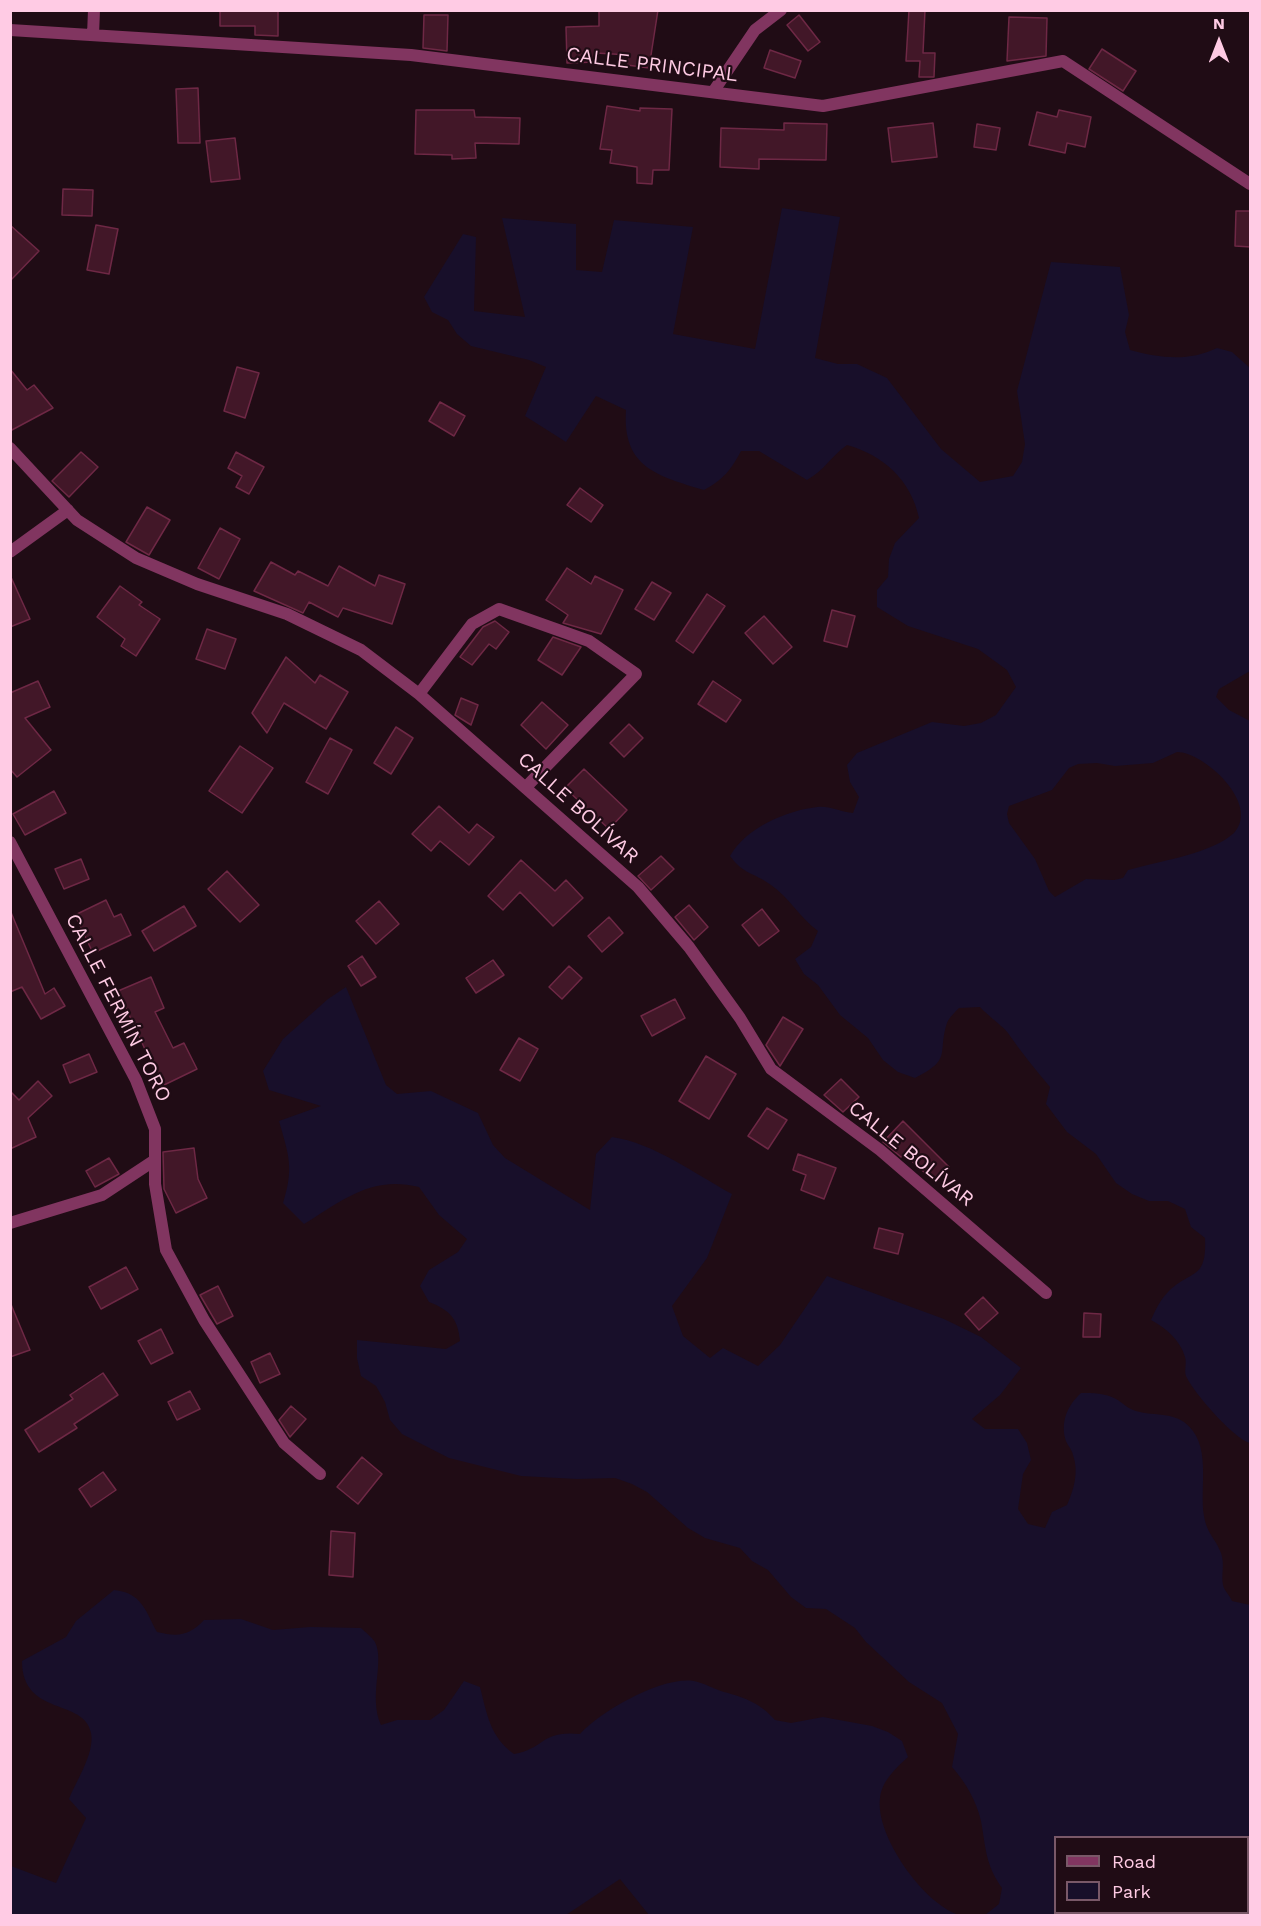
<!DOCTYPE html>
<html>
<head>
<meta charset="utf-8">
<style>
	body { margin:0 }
	#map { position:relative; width:1261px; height:1926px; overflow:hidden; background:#200c15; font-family:"Work Sans",sans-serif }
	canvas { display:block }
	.frame { position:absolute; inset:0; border:12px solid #ffcbe4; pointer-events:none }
	.legend { position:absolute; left:1054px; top:1836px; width:195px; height:78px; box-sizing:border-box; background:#200c15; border:2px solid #795868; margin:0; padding:8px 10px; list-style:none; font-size:18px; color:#ffcbe4 }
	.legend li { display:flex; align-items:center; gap:12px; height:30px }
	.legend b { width:30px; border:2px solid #795868 }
	.north { position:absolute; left:1189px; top:12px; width:60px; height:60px; -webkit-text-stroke:4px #200c15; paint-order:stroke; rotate:0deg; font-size:16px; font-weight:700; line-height:24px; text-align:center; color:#ffcbe4 }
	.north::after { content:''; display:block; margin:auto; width:21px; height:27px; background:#ffcbe4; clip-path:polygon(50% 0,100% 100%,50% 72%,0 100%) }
</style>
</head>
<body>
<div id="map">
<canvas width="1261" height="1926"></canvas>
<div class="frame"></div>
<ul class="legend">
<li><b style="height:8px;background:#813560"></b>Road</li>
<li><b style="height:16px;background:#180f2a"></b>Park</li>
</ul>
<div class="north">N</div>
</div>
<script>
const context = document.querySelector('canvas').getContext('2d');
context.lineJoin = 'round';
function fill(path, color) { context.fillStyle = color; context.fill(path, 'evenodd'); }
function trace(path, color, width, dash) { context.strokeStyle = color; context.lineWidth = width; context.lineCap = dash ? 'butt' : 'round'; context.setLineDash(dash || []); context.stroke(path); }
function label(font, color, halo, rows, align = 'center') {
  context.font = font + ' "Work Sans",sans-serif'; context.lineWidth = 4.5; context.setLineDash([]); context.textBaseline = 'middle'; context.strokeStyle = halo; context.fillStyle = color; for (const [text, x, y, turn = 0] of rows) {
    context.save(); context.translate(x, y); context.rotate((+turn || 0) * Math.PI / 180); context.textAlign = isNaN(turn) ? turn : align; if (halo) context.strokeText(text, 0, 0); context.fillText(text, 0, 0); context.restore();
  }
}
fill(new Path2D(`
	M782,208L840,217L815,358L838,364H857L887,378L941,449L980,482L1013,476L1022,462L1025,444L1017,391L1051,262L1120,267L1129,315L1125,332L1130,350C1160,358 1188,362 1217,348L1232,352L1250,368V671L1219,689L1216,697L1229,710L1250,721V1443C1234,1439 1193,1392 1186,1376C1184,1371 1187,1363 1185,1357C1180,1340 1166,1328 1151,1320C1156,1309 1160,1300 1168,1292C1191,1269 1207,1281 1205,1238L1191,1227L1185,1209L1168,1201H1149L1132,1194L1116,1183L1096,1154L1067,1132L1046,1104L1050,1087C1035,1069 1021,1052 1008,1033C1004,1027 987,1015 980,1007L959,1008C955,1012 949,1018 947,1023C937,1054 953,1059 915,1078L898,1072L883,1060L868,1038L840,1015L818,985L804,974L795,959L811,947L818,931C800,918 789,897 771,885C753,872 744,875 730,856C746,828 785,811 817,807C827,805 842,812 853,813L859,797L850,782L847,765L857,753L932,722L964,726L981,723L996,715L1016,687L1007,670L978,649L908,626L877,607V590L888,577L889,559L895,543L919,518C911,480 883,455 847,445C830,457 825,470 807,480L759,451H741C731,470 723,480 704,490C657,476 622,467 626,410L596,396L566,442L525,416L546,367L529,360L471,346L457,334L448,320L432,312L424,297L463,234L476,237L474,311L525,317L502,218L576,224V270L602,272L614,220L693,227L673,334L755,349ZM1177,752C1204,752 1261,804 1234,833C1212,853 1165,860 1136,868L1128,870L1123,878L1114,880L1086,879L1055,897L1049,891L1035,859L1009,823L1007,814L1009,806L1052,790L1069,768L1078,764L1097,763L1115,766L1153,763Z
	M346,987L386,1085L397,1094L431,1091L478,1113L493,1145L505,1158L590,1210L596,1154L612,1137C654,1143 695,1174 732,1194L707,1258L672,1306L683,1336L710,1358L723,1348L758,1366L780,1345L827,1276L944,1319L981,1337L1021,1368L1000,1395L972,1419L985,1429H1018L1027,1443L1031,1460L1023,1474L1018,1509L1028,1524L1045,1528L1052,1512L1067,1505C1074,1489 1079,1472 1073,1455C1072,1449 1066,1444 1065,1438C1061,1420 1068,1405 1081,1393C1093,1393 1105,1393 1116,1399C1123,1403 1128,1409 1136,1411C1152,1416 1169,1412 1184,1422C1213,1443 1199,1487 1204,1516C1207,1534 1216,1539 1221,1553C1225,1565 1221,1574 1223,1585C1224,1590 1230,1596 1232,1601L1250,1605V1915H985L999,1904L1002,1888C985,1864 986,1848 981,1821C976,1800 966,1783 952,1767L958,1734L942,1703L909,1682L866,1642L855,1628L826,1609L806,1608L791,1597L768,1570L752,1561L740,1548L705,1538L688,1528L647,1492L632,1484L615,1478L577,1479L521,1476L449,1458L402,1434L390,1420L385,1402L376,1386L361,1376L357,1358V1340L446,1349L460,1341C458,1319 450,1310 429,1302L420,1286L429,1270L458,1252L467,1239L439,1215L419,1187C372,1175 343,1200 304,1224L283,1203C294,1168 289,1156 279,1121L321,1106L269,1090L263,1071L283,1039L328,999ZM1056,1838H1248V1912H1056Z
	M114,1590C142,1593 145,1610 157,1632C178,1637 189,1636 204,1620L241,1619L273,1630L310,1627L361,1628C365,1632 372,1637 375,1642C385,1662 368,1696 381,1725L397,1720H430L444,1710L464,1681L480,1687C487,1714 490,1737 514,1754C546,1748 541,1730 580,1734C601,1711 662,1676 694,1681C704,1683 714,1689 724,1692C746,1698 760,1703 775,1720L791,1723L823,1717L872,1726L888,1732L902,1741L908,1757C895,1769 882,1781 880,1798C875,1836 924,1904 959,1915H649L620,1879L566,1915H11V1866L56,1883L86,1818L69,1799C76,1781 95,1753 91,1733C85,1698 22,1717 22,1661L66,1637L76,1621Z`), '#180f2a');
const building = new Path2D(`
	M220,10L278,11V36L255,35V26H220Z
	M599,10H658L649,68L627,65L629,55L596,53V62L567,63L566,27L599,26Z
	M909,10H925L923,53H935L934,77H919L920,61H906Z
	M424,15H448L447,51L423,48Z
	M799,15L820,42L808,51L787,25Z
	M1009,17L1047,18L1046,56L1007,61Z
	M1102,49L1136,71L1123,91L1089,69Z
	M770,50L801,61L795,78L764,68Z
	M198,88L200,143H178L176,89Z
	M607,106L640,111V108L672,109L669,170H653L652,184L637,183V167L610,163L612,150L600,149Z
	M416,110H474L475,117L520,118L519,144L475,143L476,158L452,159V155L415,154Z
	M1059,110L1091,117L1085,147L1067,143L1065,153L1029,145L1037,112L1057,117Z
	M784,123L827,124L826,160L759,159V169L720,167L721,128L784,130Z
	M933,123L937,157L892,162L888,128Z
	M977,124L1000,128L996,150L974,147Z
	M235,138L240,179L211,182L206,141Z
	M63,189L93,190L92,216L62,215Z
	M1236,211H1251V247L1235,246Z
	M10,225L39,251L10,281Z
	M96,225L118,229L109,274L87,270Z
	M237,367L259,373L245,418L224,411Z
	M10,369L27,390L34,385L53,408L10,431Z
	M440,402L465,416L454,436L429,421Z
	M81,452L98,467L69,497L52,481Z
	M236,452L264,467L249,494L236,487L242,476L228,468Z
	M580,488L603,505L591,522L567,505Z
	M147,507L170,520L149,555L126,542Z
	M220,528L240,539L219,579L198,568Z
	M271,562L295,575L298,571L328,586L339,566L375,586L379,575L405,584L392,624L343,608L338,617L309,602L303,613L254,591Z
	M567,568L591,584L595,576L623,590L601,634L563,623L568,615L546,600Z
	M10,575L30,619L10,627Z
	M652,582L671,593L654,620L635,609Z
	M120,586L142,602L139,605L160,619L136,656L121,646L125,639L97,617Z
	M707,594L725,606L693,653L676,641Z
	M832,610L855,616L847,647L824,641Z
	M764,616L792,647L773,664L745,633Z
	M495,621L509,632L496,649L489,644L472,665L460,657L483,627Z
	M207,629L236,639L225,669L196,659Z
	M553,637L581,647L562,675L538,660Z
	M286,657L315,683L320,675L348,692L326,729L284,703L267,733L252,713Z
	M38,681L50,707L25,718L51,750L17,777L10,769V693Z
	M713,681L741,700L726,722L698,704Z
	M461,698L478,705L471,725L455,715Z
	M542,702L568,725L546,749L521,725Z
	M629,724L643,738L624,757L610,743Z
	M396,727L413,738L391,774L374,763Z
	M330,738L352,750L328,794L306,782Z
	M240,746L273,768L242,813L209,791Z
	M584,769L627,810L609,829L565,788Z
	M54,791L66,813L25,835L13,814Z
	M439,806L469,833L477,824L494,837L469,865L440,841L431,851L412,834Z
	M661,856L674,869L651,890L638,876Z
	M81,859L89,879L64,889L55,869Z
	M521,860L555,891L566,880L583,898L553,926L520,892L503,910L488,896Z
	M227,871L259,905L240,922L208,889Z
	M106,900L114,917L121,914L131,935L93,953L75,915Z
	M379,901L399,924L376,944L356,921Z
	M689,905L708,927L694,940L675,917Z
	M184,906L196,926L154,951L142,931Z
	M762,909L779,931L759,946L742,925Z
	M10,910L45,994L54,988L65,1006L41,1019L22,987L10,992Z
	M609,917L623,933L602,952L588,936Z
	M362,956L376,977L361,986L348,966Z
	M493,960L504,975L476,993L466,978Z
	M569,966L582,978L562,999L549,987Z
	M151,977L164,1008L155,1012L173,1048L184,1043L197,1069L162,1086L118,991Z
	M675,999L685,1018L652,1036L641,1016Z
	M783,1017L803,1029L780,1066L766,1045Z
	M519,1038L538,1049L520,1081L500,1070Z
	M89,1054L97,1072L70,1083L63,1065Z
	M706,1056L736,1074L709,1119L679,1101Z
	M841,1079L859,1097L843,1112L824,1095Z
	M38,1081L52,1096L28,1118L36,1137L10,1149V1091L19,1100Z
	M767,1108L787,1120L768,1149L748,1136Z
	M903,1121L949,1167L935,1182L904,1154L901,1157L883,1142Z
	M194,1148L198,1179L207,1198L176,1213L164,1189L163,1152Z
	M798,1154L836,1168L824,1199L801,1190L806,1175L793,1170Z
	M109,1158L119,1174L95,1187L86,1171Z
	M879,1228L903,1234L898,1254L874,1248Z
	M126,1267L138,1289L101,1309L89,1287Z
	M218,1286L233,1316L217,1324L200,1295Z
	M983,1297L998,1313L979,1330L965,1314Z
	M10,1302L30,1350L10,1357Z
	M1084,1313L1101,1314L1100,1337H1083Z
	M161,1329L173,1353L151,1364L138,1341Z
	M270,1353L280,1374L260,1383L251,1362Z
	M103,1373L118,1395L74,1424L77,1428L39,1452L25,1430L73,1399L70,1395Z
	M190,1391L200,1409L177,1420L168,1402Z
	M291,1406L306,1419L290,1437L279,1420Z
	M362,1457L382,1474L358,1504L337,1487Z
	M103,1472L116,1490L91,1507L79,1489Z
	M331,1531L355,1533L353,1577L329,1575Z`);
fill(building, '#421728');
trace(building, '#6e2845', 1.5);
trace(new Path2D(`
	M10,30L411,55L823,106L1063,61L1250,184
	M93,35L94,10
	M713,92L755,30L781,10
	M10,448L77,520L136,558L197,584L287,614L361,650L419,694L638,887L689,947L740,1018L771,1069L880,1150L1046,1293
	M10,552L68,510
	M419,694L472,624L499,609L589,641L636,674L526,787
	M10,842L136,1080L155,1129V1184L166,1250L204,1320L284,1443L320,1474
	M10,1223L102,1195L155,1160`), '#813560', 12);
label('20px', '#ffcbe4', '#200c15', [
	["CALLE PRINCIPAL",652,65,7],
	["CALLE BOLÍVAR",578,808,42],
	["CALLE FERMÍN TORO",118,1008,63],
	["CALLE BOLÍVAR",911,1154,39]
]);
</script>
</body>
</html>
